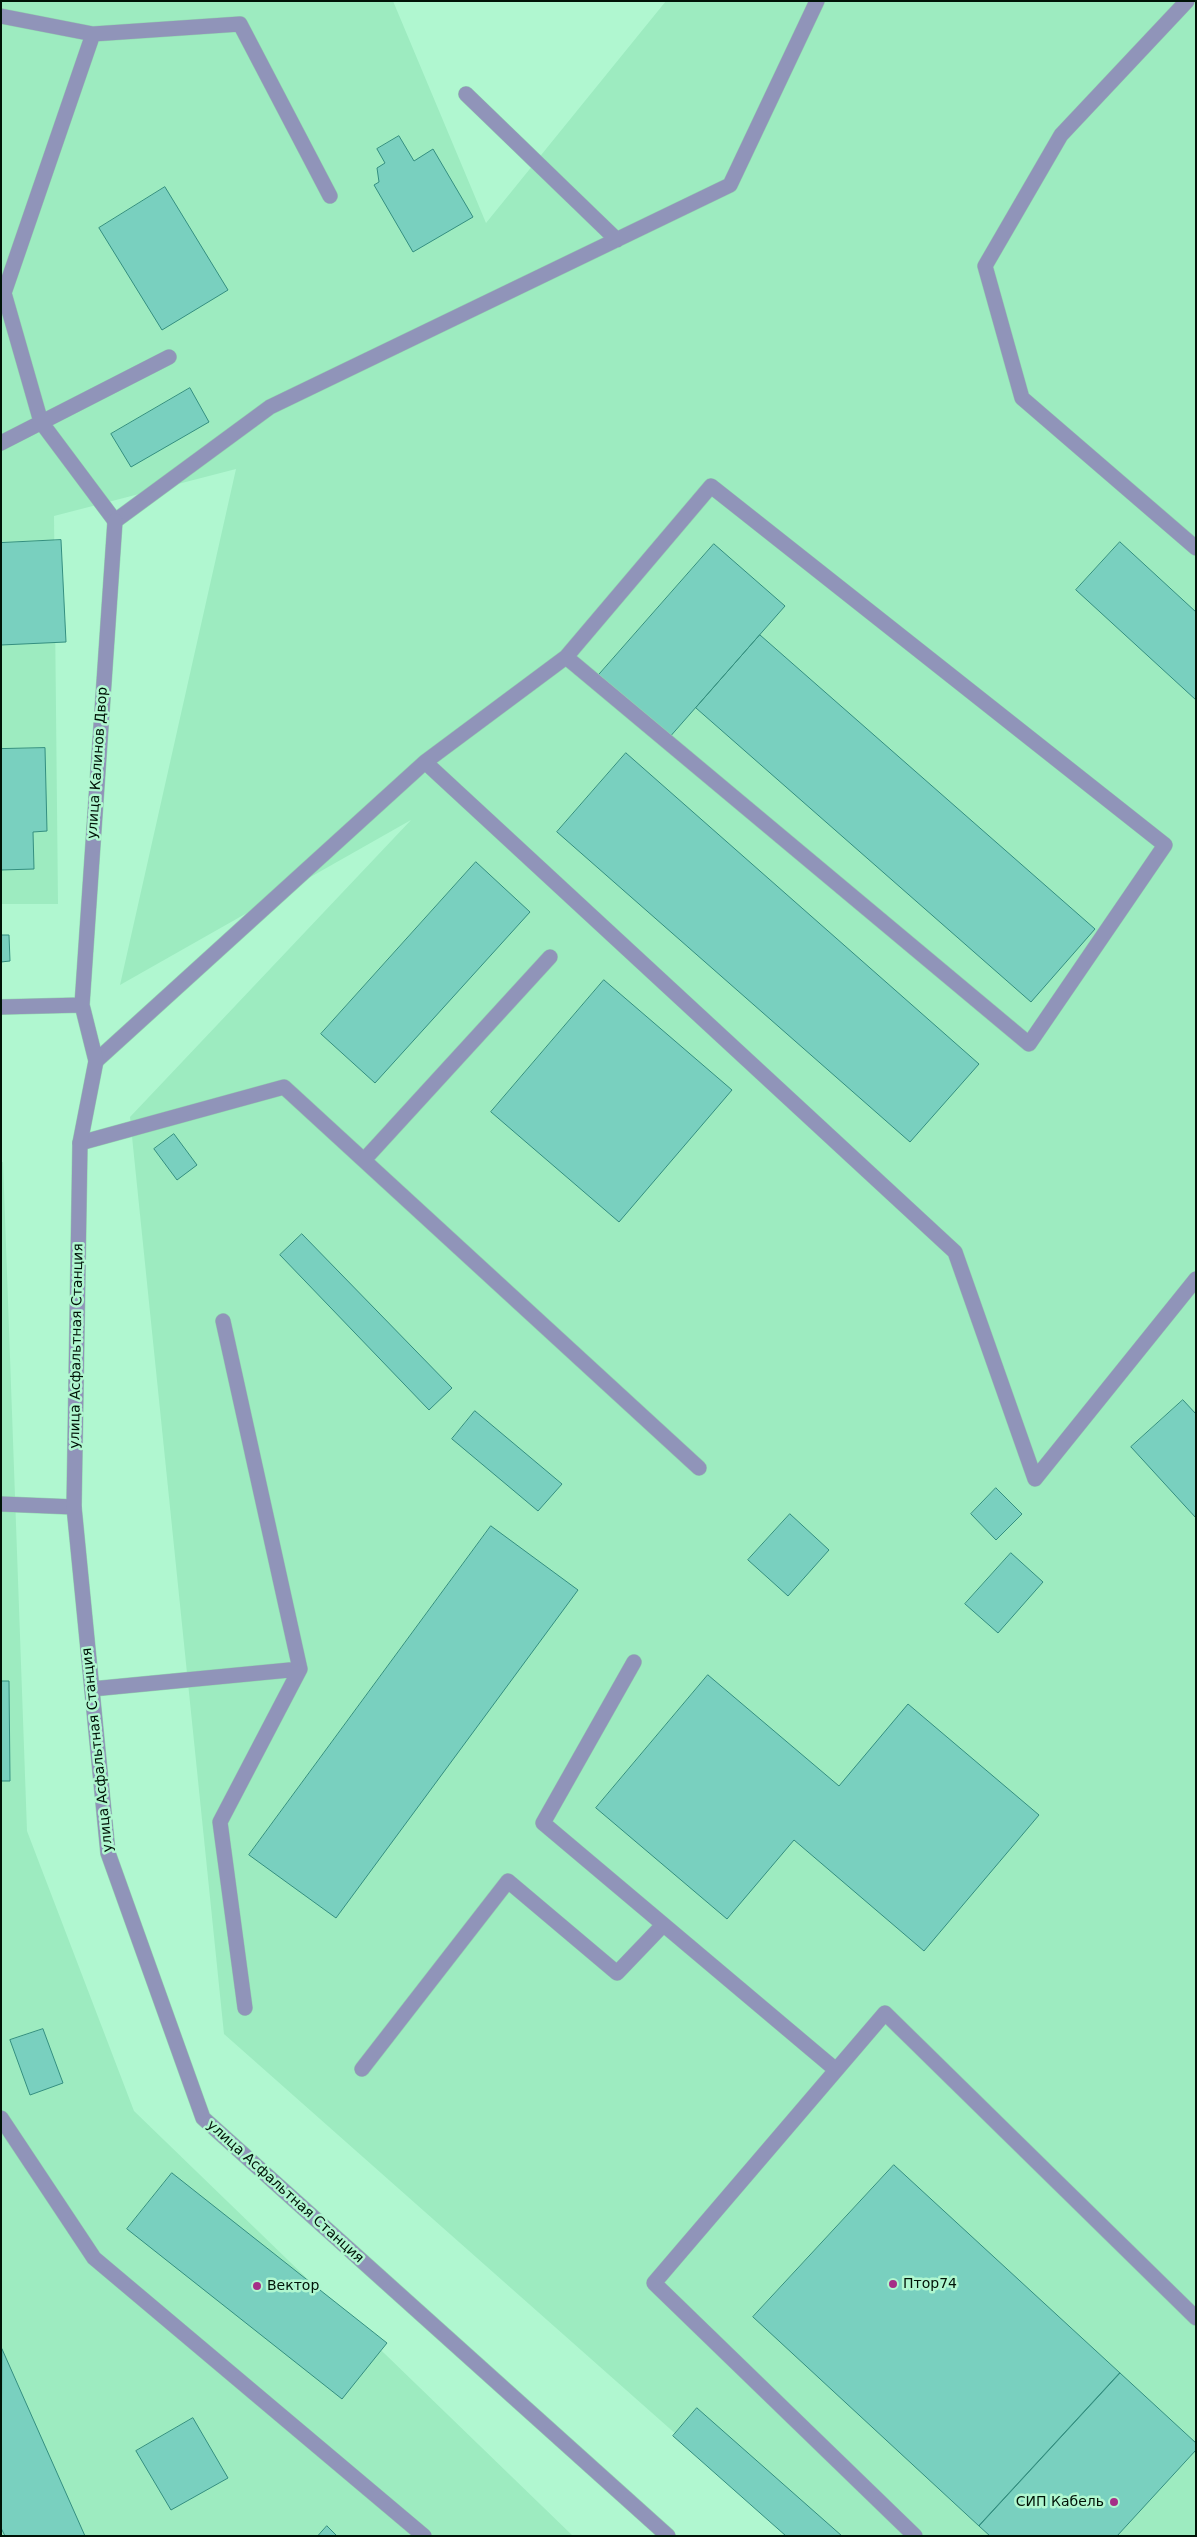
<!DOCTYPE html>
<html>
<head>
<meta charset="utf-8">
<style>
	body { margin:0 }
	#map { position:relative; width:1197px; height:2537px; overflow:hidden; background:#b0f7d0; font-family:"DejaVu Sans",sans-serif }
	canvas { display:block }
	.frame { position:absolute; inset:0; border:2px solid #001307; pointer-events:none }
</style>
</head>
<body>
<div id="map">
<canvas width="1197" height="2537"></canvas>
<div class="frame"></div>
</div>
<script>
const context = document.querySelector('canvas').getContext('2d');
context.lineJoin = 'round';
function fill(path, color) { context.fillStyle = color; context.fill(path, 'evenodd'); }
function trace(path, color, width, dash) { context.strokeStyle = color; context.lineWidth = width; context.lineCap = dash ? 'butt' : 'round'; context.setLineDash(dash || []); context.stroke(path); }
function label(font, color, halo, rows, align = 'center') {
  context.font = font + ' "DejaVu Sans",sans-serif'; context.lineWidth = 5; context.setLineDash([]); context.textBaseline = 'middle'; context.strokeStyle = halo; context.fillStyle = color; for (const [text, x, y, turn = 0] of rows) {
    context.save(); context.translate(x, y); context.rotate((+turn || 0) * Math.PI / 180); context.textAlign = isNaN(turn) ? turn : align; if (halo) context.strokeText(text, 0, 0); context.fillText(text, 0, 0); context.restore();
  }
}
fill(new Path2D(`
	M1,1H393L486,223L666,1H1196V2536H791L224,2034L130,1117L411,820L120,985L236,469L54,516L58,904H1Z
	M1,1162H3L27,1831L134,2111L573,2536H1Z`), '#9debc0');
const building = new Path2D(`
	M399,136L414,161L433,149L473,217L413,252L374,185L379,182L377,168L385,163L377,149Z
	M165,187L228,290L162,330L99,228Z
	M190,388L209,422L131,467L111,434Z
	M61,540L66,642L1,645V543Z
	M1120,542L1196,612V700L1076,590Z
	M714,544L785,606L668,739L597,677Z
	M760,635L1095,929L1031,1002L696,708Z
	M45,748L47,831L33,832L34,869L1,870V749Z
	M626,753L979,1064L910,1142L557,832Z
	M476,862L530,912L375,1083L321,1034Z
	M1,935H9L10,961L1,962Z
	M604,980L732,1090L619,1222L491,1112Z
	M174,1134L197,1165L177,1180L154,1149Z
	M302,1234L452,1388L429,1410L280,1255Z
	M1183,1400L1196,1414V1518L1131,1447Z
	M475,1411L562,1484L538,1511L452,1439Z
	M996,1488L1022,1514L996,1540L971,1514Z
	M790,1514L829,1550L788,1596L748,1560Z
	M491,1526L578,1590L336,1918L249,1855Z
	M1011,1553L1043,1582L998,1633L965,1604Z
	M708,1675L839,1786L908,1704L1039,1815L924,1951L794,1840L727,1919L596,1808Z
	M1,1681H9L10,1781H1Z
	M43,2029L63,2083L30,2095L10,2040Z
	M894,2165L1120,2373L979,2526L753,2317Z
	M172,2173L387,2343L342,2399L127,2229Z
	M2,2349L85,2536H5L1,2528Z
	M1120,2373L1196,2443V2450L1117,2536H990L979,2526Z
	M697,2408L842,2536H786L673,2436Z
	M193,2418L228,2478L171,2510L136,2451Z
	M327,2526L337,2536H318Z`);
fill(building, '#79d0bf');
trace(building, '#348f80', 1);
const lane = new Path2D(`
	M1187,1L1061,135L985,266L1022,398L1196,548
	M1,16L93,34
	M466,94L617,240
	M330,196L240,24L93,34L4,293L41,422L115,521L270,407L730,185L817,1
	M1,443L169,357
	M425,762L566,657L711,486L1165,845L1029,1044L566,657
	M96,1061L425,762L955,1252L1035,1479L1196,1279
	M80,1143L284,1087L699,1468
	M364,1160L550,957
	M223,1321L300,1669L220,1822L245,2008
	M1,1504L74,1507
	M634,1662L543,1823L836,2070
	M92,1689L300,1669
	M362,2069L508,1881L617,1973L663,1925
	M1,2118L94,2258L424,2536
	M915,2536L654,2283L885,2013L1196,2318`);
const street = new Path2D(`
	M82,1005L115,521
	M1,1007L82,1005L96,1061L80,1143L74,1507L108,1853L203,2118L668,2536`);
trace(lane, '#94d3b0', 16);
trace(street, '#94d3b0', 16);
trace(lane, '#9094b9', 15);
trace(street, '#9094b9', 15);
for (const [x, y, r, color] of [
	[893,2284,5,"#a52f87"],
	[257,2286,5,"#a52f87"],
	[1114,2502,5,"#a52f87"]
]) { const dot = new Path2D(); dot.arc(x, y, r, 0, 2 * Math.PI); context.fillStyle = color; context.fill(dot); trace(dot, '#b0f7d0', 2); }
label('14px', '#001307', '#b0f7d0', [
	["улица Калинов Двор",98,763,-86],
	["улица Асфальтная Станция",77,1346,-89],
	["улица Асфальтная Станция",98,1750,-96],
	["улица Асфальтная Станция",285,2192,42]
]);
label('14px', '#001307', '#b0f7d0', [
	["Птор74",903,2284],
	["Вектор",267,2286],
	["СИП Кабель",1104,2502,"right"]
], 'left');
</script>
</body>
</html>
